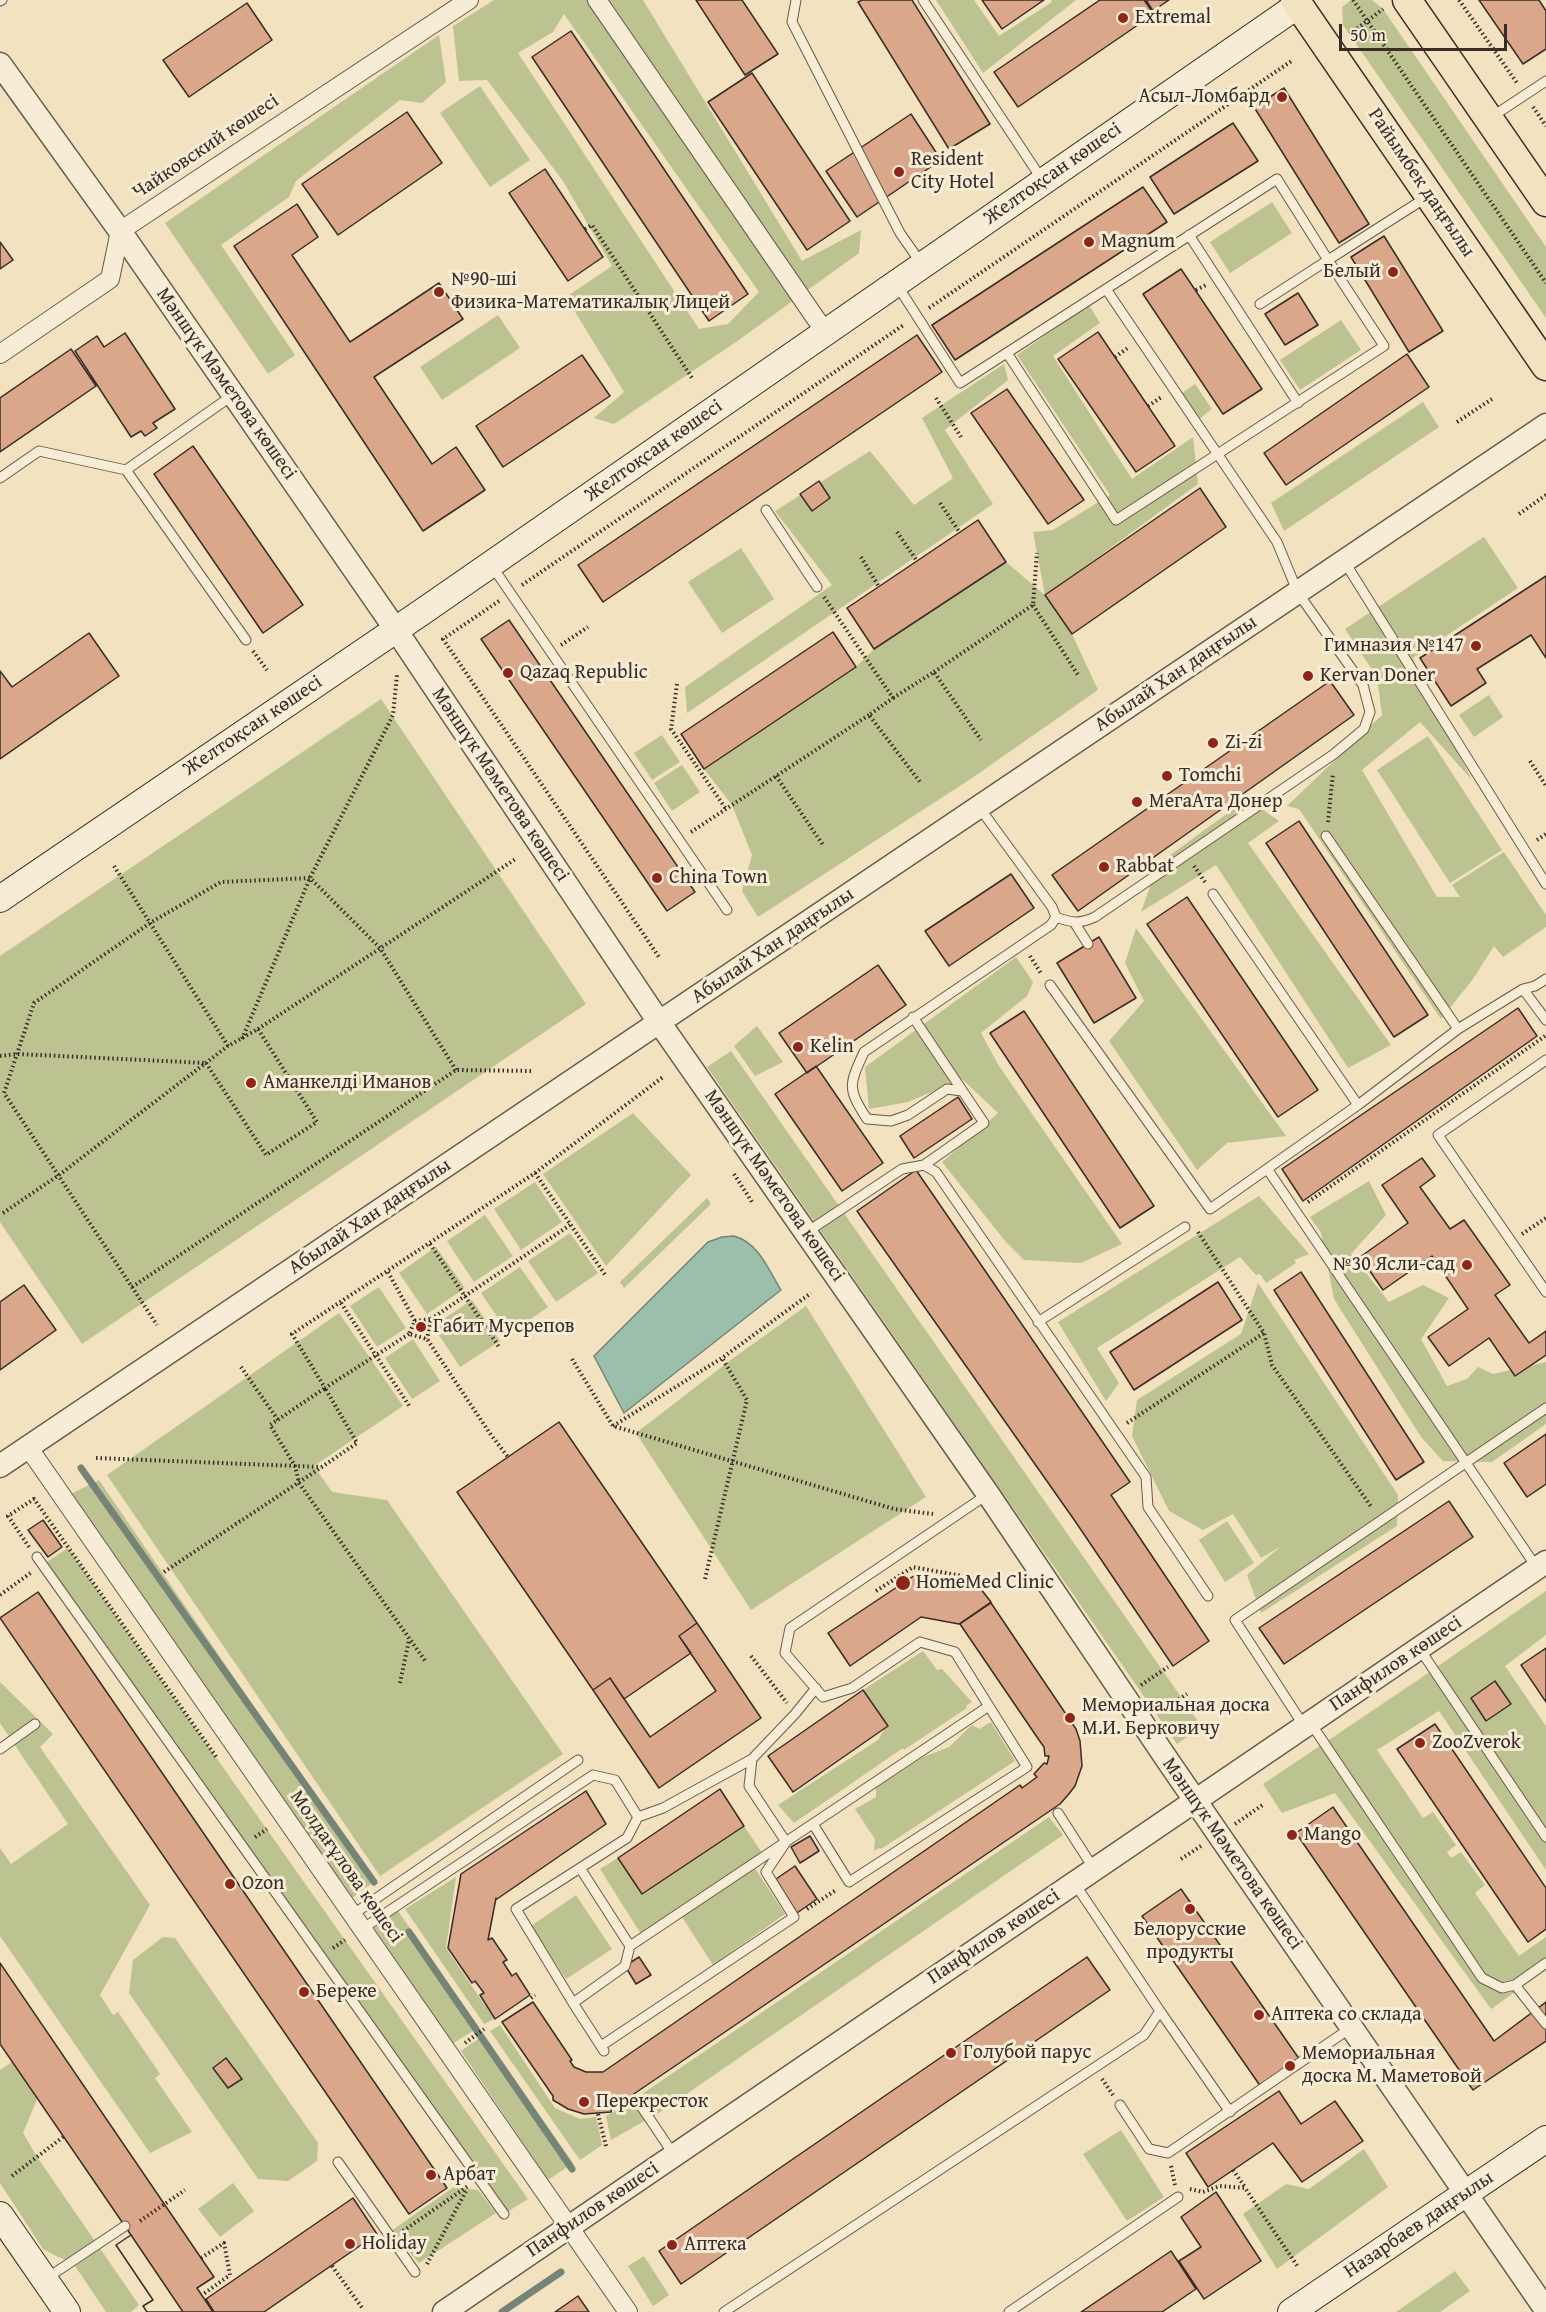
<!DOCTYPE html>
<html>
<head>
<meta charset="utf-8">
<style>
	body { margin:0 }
	#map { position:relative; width:1546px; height:2312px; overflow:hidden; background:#f2e2bf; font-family:"Gentium Book Plus",serif }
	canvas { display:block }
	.scale { position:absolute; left:1339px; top:24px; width:168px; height:27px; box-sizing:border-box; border:3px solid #3a2c26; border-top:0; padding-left:8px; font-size:18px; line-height:21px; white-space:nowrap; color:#3a2c26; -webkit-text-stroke:4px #f7ecd5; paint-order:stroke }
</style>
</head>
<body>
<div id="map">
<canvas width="1546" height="2312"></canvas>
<div class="scale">50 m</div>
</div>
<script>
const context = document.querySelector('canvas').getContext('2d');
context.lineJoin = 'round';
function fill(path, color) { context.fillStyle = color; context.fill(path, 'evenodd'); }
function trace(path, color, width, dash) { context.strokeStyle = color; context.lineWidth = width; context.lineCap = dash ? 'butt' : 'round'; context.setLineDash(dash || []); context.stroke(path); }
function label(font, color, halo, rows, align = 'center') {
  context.font = font + ' "Gentium Book Plus",serif'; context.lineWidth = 6; context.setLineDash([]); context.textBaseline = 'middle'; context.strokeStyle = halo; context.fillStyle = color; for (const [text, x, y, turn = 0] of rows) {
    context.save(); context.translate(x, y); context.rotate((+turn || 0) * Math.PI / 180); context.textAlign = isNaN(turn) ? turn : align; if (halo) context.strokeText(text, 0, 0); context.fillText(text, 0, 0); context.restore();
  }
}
fill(new Path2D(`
	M494,0H643L802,261L861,230L859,253L736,342L614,424L594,418L624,392L566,297L612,266L563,181L487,80L459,81L453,26ZM564,14L759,292L728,324L699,329L518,53L553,32Z
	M936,0H974L999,36L1052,2L1051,0H1076L983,73Z
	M1351,0H1372L1383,9L1546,247V318L1343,25L1342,7Z
	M439,35L446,82L422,103L400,100L296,181L289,197L221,245L295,355L268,374L165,223Z
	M480,86L530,160L490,187L440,113Z
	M1272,202L1292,233L1230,273L1210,242Z
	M1089,305L1100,323L1053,356L1132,479L1193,437L1198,484L1046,595L1072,634L1098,690L972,778L758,917L742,891L752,855L732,805L704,769L856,667L874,649L1006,562L1045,595L1033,532L1053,530L1110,495L1017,355Z
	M498,315L520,348L442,400L420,367Z
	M1341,320L1361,350L1300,390L1280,360Z
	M1004,364L1008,380L945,430L993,504L687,713L685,687L832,585L775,511L870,451L914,505L953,478L922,418Z
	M1195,384L1212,409L1199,419L1182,393Z
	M1423,402L1439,427L1284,531L1271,503Z
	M1484,537L1518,588L1413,658L1428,694L1472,780L1420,722L1362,770L1437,897H1460L1452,885L1504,852L1546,915V927L1503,957L1494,946L1473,979L1441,1019L1299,809L1287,806L1382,715L1377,677L1345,629Z
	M741,548L774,599L722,633L688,582Z
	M1489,695L1503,717L1474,737L1459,715Z
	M381,699L586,1004L82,1344L0,1222V956Z
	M662,735L680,762L652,780L634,753Z
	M1428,736L1502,850L1450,883L1377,770Z
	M682,765L700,792L672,811L654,783Z
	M1247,799L1279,821L1248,843L1391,1045L1348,1068L1216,865L1141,912L1158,864Z
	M1136,928L1286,1136L1227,1143L1197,1170L1109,1041L1144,1001L1125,963Z
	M1016,957L1033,982L1027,996L981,1033L999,1066L1122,1244L1081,1263L1024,1260L1006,1242L942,1162L998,1113L962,1079L908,1102L869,1109L865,1067Z
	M757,1026L783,1062L755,1076L734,1046Z
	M731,1051L1202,1727L1177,1744L707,1067Z
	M633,1113L691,1175L606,1266L543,1174Z
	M1369,1181L1386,1215L1351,1254L1389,1302L1423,1285L1449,1298L1421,1339L1447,1386L1467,1379L1478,1367L1493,1374L1546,1362V1424L1492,1462L1443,1461L1421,1437L1334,1299L1321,1233L1310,1217Z
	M535,1182L562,1222L521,1250L494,1209Z
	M1259,1196L1309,1254L1294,1260L1296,1263L1266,1283L1260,1274L1256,1275L1240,1257L1097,1348L1119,1383L1106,1401L1058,1322Z
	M707,1198L710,1202V1205L624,1288L620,1282Z
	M485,1215L513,1256L474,1282L447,1241Z
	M570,1233L598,1273L556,1302L528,1261Z
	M436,1247L465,1288L427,1314L399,1273Z
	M520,1267L548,1307L509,1334L481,1293Z
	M1258,1283L1398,1495L1397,1526L1261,1613L1247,1575L1281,1546L1261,1558L1233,1514L1203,1530L1169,1511L1132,1436L1137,1400L1241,1334Z
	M379,1287L406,1328L377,1347L350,1306Z
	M472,1300L500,1341L460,1367L433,1326Z
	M806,1306L926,1497L751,1610L636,1433L732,1359Z
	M339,1313L403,1406L314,1466L332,1492L387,1500L563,1754L380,1876L107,1475Z
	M413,1339L440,1381L412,1399L385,1358Z
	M99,1480L374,1882L344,1904L63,1498Z
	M1227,1521L1254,1563L1225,1582L1199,1540Z
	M68,1548L528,2199L504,2214L42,1565Z
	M1546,1591V1635L1505,1666L1546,1726V1870L1439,1711L1377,1750L1423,1818L1433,1812L1456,1845L1447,1852L1451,1858L1461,1852L1485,1885L1475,1893L1519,1956L1546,1937V1970L1491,2009L1335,1793L1282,1813L1263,1784L1418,1680Z
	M923,1651L937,1670L942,1669L972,1702L966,1706L967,1708L904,1750L903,1748L794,1823L778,1805L878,1740L887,1725L863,1690Z
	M0,1682L53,1734L40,1747L150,1905L100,1995L113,2015L118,2012L160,2074L155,2078L192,2132L150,2153L0,1936V1848L11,1864L68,1824L0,1723Z
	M991,1722L1015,1761L881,1849L879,1848L874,1851L875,1839L855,1809L876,1797V1788L923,1757L949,1747L972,1725L979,1729Z
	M1049,1817L1063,1835L653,2117L639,2096Z
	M744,1826L762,1853L641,1934L600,1869L618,1858L643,1894Z
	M754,1867L785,1914L713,1965L682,1917Z
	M456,1877L446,1948L494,2019L484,2024L405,1909Z
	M576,1895L612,1949L566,1979L531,1926Z
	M398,1911L479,2027L452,2044L374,1928Z
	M163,1937L175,1938L318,2143L317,2161L288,2181L258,2179L129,1993L133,1960Z
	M500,2025L555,2108L580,2119L596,2117L602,2145L580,2160L490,2031Z
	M484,2035L573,2163L548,2180L461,2051Z
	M12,2062L37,2099L23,2133L37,2157L139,2305L131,2312H106L75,2266L98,2250L71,2261L58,2257L43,2249L0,2183V2070Z
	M633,2101L646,2120L611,2140L606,2116Z
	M1121,2130L1164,2197L1127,2221L1083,2154Z
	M1364,2149L1388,2187L1277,2269L1243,2214L1286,2184L1309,2189Z
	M233,2183L254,2211L220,2237L198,2209Z
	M454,2187L478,2190L496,2213L419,2263L391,2231Z
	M644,2256L669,2295L653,2306L628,2266Z
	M1455,2271L1470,2291L1440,2312H1396Z`), '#bcc391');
const water = new Path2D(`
	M734,1236C759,1243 768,1269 781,1290L624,1413L594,1356L708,1242L722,1237Z`);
fill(water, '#9cbfac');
trace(water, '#758476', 1.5);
trace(new Path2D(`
	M81,1468L374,1882
	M409,1932L572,2169
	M502,2312L561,2272`), '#758476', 7);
const building = new Path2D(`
	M696,0H742L778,54L745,75Z
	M862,0H912L990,124L949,149L858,2Z
	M982,0H1044L1002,29Z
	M1100,0H1144L1154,14L1018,107L994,72Z
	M1146,0H1169L1153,11Z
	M1479,0H1539L1546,11V49L1523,64Z
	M247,3L272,40L189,97L163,60Z
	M571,31L748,294L709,321L532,57Z
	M752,73L850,221L807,250L708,102Z
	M1284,88L1369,224L1339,243L1254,107Z
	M407,112L442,163L338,235L302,184Z
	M911,114L941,160L857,217L826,171Z
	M1233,123L1258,161L1174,214L1150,177Z
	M545,169L603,257L568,281L509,193Z
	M1143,187L1167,222L955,360L932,325Z
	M297,204L318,237L292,255L350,342L439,283L463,319L374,377L432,464L456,447L485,490L423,531L234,246Z
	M1384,236L1443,331L1409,352L1351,257Z
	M0,242L13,260L0,269Z
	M1181,269L1262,389L1223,414L1143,294Z
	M1298,293L1318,325L1285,345L1265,314Z
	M1098,332L1175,446L1136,472L1058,359Z
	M125,333L175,409L153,423L157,428L145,436L141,431L131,437L75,351L97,336L104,347Z
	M917,335L942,372L603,602L578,565Z
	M71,349L96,386L0,452V398Z
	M1407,354L1429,387L1286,485L1264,453Z
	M582,355L610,396L503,467L476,426Z
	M1007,389L1084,500L1048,524L971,413Z
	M193,446L303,605L263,633L154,474Z
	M819,481L830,498L812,511L800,494Z
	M1200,488L1226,527L1072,634L1045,595Z
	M978,520L1006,562L874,649L847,608Z
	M1546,576V658L1531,635L1477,669L1486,683L1451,706L1420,658Z
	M509,620L695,892L667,911L481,639Z
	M833,632L856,667L704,769L681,734Z
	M89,633L119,676L0,759V671L12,687Z
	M1330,681L1354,715L1078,911L1052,875Z
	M1299,821L1428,1015L1394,1037L1266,843Z
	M1011,874L1034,908L949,966L925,931Z
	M1187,897L1318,1090L1278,1117L1147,924Z
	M1099,937L1136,998L1094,1023L1057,963Z
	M878,965L906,1005L807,1073L779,1033Z
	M1518,1008L1537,1036L1303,1201L1282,1169Z
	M1024,1011L1154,1206L1120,1228L990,1033Z
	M816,1066L883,1163L842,1191L775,1094Z
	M958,1097L972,1119L914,1158L900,1136Z
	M1422,1158L1435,1176L1420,1187L1450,1229L1464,1220L1510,1285L1495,1295L1529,1343L1546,1331V1355L1515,1376L1489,1338L1449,1366L1428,1337L1468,1309L1432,1256L1383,1290L1360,1257L1408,1223L1382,1185Z
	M916,1170L1130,1482L1111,1495L1209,1641L1173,1666L1075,1521L857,1211Z
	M1301,1272L1424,1462L1396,1480L1274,1290Z
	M1218,1282L1242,1320L1134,1390L1110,1352Z
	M24,1285L56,1330L0,1370V1302Z
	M559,1422L697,1623L679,1636L691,1653L624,1699L610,1678L593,1690L457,1492Z
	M1546,1434V1484L1527,1497L1504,1463Z
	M1449,1501L1473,1537L1284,1664L1259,1628Z
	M43,1520L62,1547L48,1557L28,1530Z
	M915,1575L980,1588L991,1602L959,1624L921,1617L850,1666L828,1633Z
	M38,1592L447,2188L409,2214L0,1618Z
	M991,1603L1076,1729L1080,1741L1082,1766L1075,1786L1068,1795L1060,1804L625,2100L612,2107L611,2112L584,2114L568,2109L553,2100V2096L502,2022L533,2002L572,2060L570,2061L574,2067L586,2072H603L1020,1785L1022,1788L1037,1777L1034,1774L1044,1763L1047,1764L1049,1756H1045L1044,1747L1039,1740L960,1624Z
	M697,1623L761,1718L659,1788L593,1690L610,1678L650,1737L716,1691L679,1636Z
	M1546,1648V1702L1521,1665Z
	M1495,1681L1511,1704L1486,1721L1471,1698Z
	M863,1690L888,1726L793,1792L768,1756Z
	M1435,1724L1546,1888V1929L1528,1942L1397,1749Z
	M720,1789L744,1826L642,1894L618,1858Z
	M586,1791L606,1824L497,1899L496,1898L488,1940L492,1938L507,1960L503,1962L512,1976L516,1973L530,1995L495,2019L480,1995L484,1993L475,1981L472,1983L448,1948L461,1874Z
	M1333,1807L1494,2041L1546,2002V2041L1473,2090L1296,1833Z
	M810,1836L819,1851L800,1863L791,1847Z
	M795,1866L817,1899L797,1913L776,1879Z
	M1181,1889L1300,2060L1261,2087L1142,1916Z
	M639,1957L651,1975L636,1984L625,1966Z
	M1087,1957L1110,1990L681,2284L659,2251Z
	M0,1963L214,2277L197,2288L213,2312H147L143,2306L153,2300L116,2245L131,2235L0,2044Z
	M226,2058L242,2079L228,2088L213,2068Z
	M1279,2091L1301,2124L1335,2101L1363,2141L1302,2182L1273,2143L1208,2187L1186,2153Z
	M1216,2192L1261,2261L1204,2299L1179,2261L1201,2247L1181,2217Z
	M353,2198L377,2234L264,2312H214L206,2299Z
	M131,2235L183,2312H147L143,2306L153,2300L116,2245Z
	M1171,2251L1196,2289L1162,2312H1081Z
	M578,2296L589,2312H555Z`);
fill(building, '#daa78b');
trace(building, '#3a2c26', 1.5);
const service = new Path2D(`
	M796,0L792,22L900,233L921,263
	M923,0L1043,181
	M0,1L2,0
	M1490,118L1546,81
	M1189,235L1298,403
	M897,285L960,383L1277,179L1328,260L1427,197
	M1007,353L1116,520L1384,346L1328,260L1260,304
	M126,470L246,640
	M0,478L39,451L126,470L233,395
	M766,510L817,587
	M1344,561L1546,884
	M492,566L727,910
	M1326,836L1458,1029
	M1213,894L1358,1105
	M1056,917C1071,923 1080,924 1095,917L1334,754L1364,729L1370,712L1363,685L1298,593L1277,542L1106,289
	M1074,922L1088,944
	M1050,985L1210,1209L1358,1105L1458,1029L1523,989L1535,986L1546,979
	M1523,989L1546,1020
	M913,1017L984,1123L924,1165
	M1546,1060L1438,1135L1546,1292
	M962,1091L947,1089L908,1115L891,1121L867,1119C847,1088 849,1085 864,1052L1051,925L1056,917L1052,907L979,807
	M1268,1170L1537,1568
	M807,1232L902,1169L924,1165L936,1172L1146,1477L1148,1507L1208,1596
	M1038,1322L1185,1227
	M37,1557L504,2214
	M1419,1648L1546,1837
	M1310,1722L1482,1978L1502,1988L1515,1985L1546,2024
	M1304,1726L1235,1620L1546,1408
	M0,1749L35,1724
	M1058,1813L1094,1869
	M638,1817L663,1808L752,1759
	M813,1824L849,1882L1027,1767L955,1652L920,1642L852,1688L823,1697L785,1653L790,1628L988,1494
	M580,1868L630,1946
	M352,1915L578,1760
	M362,1929L593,1775L615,1780L638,1817L627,1838L516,1909L573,2003L604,2051
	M1515,1985L1546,1963
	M573,2003L625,1966L630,1946L989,1706
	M1160,2011L1230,2112
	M601,2046L794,1917L766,1872L786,1842L749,1786L752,1759L795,1714L816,1688
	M639,2103L674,2155
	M1120,2105L1149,2149L1168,2153L1352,2027
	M338,2162L415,2272
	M47,2278L125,2226
	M724,2312L1144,2035L1160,2011L1075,1884
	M1009,2312L1178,2197`);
const minor = new Path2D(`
	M597,0L825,332
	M0,354L110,279L120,231L469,0
	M28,1447L628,2312`);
const tertiary = new Path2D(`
	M0,64L120,231L396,630L659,1022L988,1494L1168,1761L1546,2310
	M0,1466L1546,425
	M444,2312L1546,1562`);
const secondary = new Path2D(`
	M0,899L422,612L1298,5
	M0,2215L67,2312
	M1291,2312L1546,2139`);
const primary = new Path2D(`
	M1295,0L1546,366
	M1407,0L1546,202`);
trace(service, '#685a4c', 11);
trace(minor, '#685a4c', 20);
trace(tertiary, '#685a4c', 25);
trace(secondary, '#3a2c26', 28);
trace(primary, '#3a2c26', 31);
trace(new Path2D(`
	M1353,0L1546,283
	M1459,0L1517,83
	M1350,34L1383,9
	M1533,107L1546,126
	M585,229L592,225L692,378
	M1196,290L1206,285
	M929,308L1293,60
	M1115,357L1129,347
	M936,398L961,437
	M1148,406L1163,396
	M1457,422L1492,399
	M940,503L960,533
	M1519,514L1546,495
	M897,532L917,561
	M861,557L879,587
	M522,585L905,324
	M824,597L893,698L869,715L920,782
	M499,601L443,639L659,957
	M1033,605L1078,675
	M561,645L588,627
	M253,651L267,670
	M934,672L1033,605L1037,553
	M677,684L671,729L726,809
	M893,698L934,672L981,740
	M1530,761L1546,786
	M776,776L823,845
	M1328,822L1333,773
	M691,832L869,715
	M1537,840L1546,834
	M114,866L150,923L34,1003L4,1093L157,1325
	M1194,866L1205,882
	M1030,956L1042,975
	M258,1029L517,858
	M242,1039L310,878L393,715L397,675
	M228,1046L150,923L221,882L310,878L380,948L456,1070
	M0,1056L17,1054L206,1063
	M535,1173L606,1276
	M734,1174L752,1202
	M1308,1202L1545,1036
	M3,1213L59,1175L228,1046L258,1029L317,1122L266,1155L206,1063
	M1198,1232L1264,1333L1272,1365L1372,1508
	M1522,1234L1546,1218
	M430,1244L499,1347
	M388,1272L415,1321L409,1334L427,1339L491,1435L508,1457
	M132,1287L456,1070L533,1071
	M341,1303L410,1407
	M431,1319L570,1225
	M415,1321L431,1319L427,1339
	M409,1334L325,1388L292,1334L535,1173L663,1077
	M572,1359L613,1426L894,1509L933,1514
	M241,1367L278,1420
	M1127,1423L1264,1333
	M613,1426L722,1358L811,1293
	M96,1458L321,1467
	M29,1547L8,1516L34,1499L217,1758
	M164,1572C228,1529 293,1487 357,1443L325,1388L270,1425L295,1466L299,1483L426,1662
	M705,1579L747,1400L722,1358
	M876,1591L913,1567L990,1581
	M0,1595L32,1572
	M751,1656L787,1703
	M400,1683L409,1640
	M1141,1685L1168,1667
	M1160,1712L1187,1694
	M1235,1824L1264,1804
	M255,1837L267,1829
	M1181,1859L1201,1846
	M807,1909L836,1890
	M333,1948L345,1940
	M531,1998L535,1995
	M465,2043L484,2029
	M1102,2079L1113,2095
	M598,2114L606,2146
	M1171,2166L1175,2185
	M1233,2170L1245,2187
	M12,2176L63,2137
	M1190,2189L1203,2192L1220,2186L1245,2188L1298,2267
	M140,2221L185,2190
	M403,2231L468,2186
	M201,2258L224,2243L230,2275L202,2295
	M427,2264L467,2189
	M332,2266L363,2309`), '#3a2c26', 4, [1.5, 3]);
trace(service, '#f7ecd5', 9);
trace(minor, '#f7ecd5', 18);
trace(tertiary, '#f7ecd5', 22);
trace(secondary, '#f7ecd5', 26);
trace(primary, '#f2e2bf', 28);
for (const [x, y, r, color] of [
	[1123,18,6,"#8f2418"],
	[1282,97,6,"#8f2418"],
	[899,172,6,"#8f2418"],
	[1089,242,6,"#8f2418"],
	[1393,272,6,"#8f2418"],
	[439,292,6,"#8f2418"],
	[1476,646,6,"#8f2418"],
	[508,673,6,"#8f2418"],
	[1308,676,6,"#8f2418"],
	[1213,743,6,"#8f2418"],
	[1167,776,6,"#8f2418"],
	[1137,802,6,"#8f2418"],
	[1104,867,6,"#8f2418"],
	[657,878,6,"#8f2418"],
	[798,1047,6,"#8f2418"],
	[251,1083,6,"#8f2418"],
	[1467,1265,6,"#8f2418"],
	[421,1327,6,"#8f2418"],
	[903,1583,8,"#8f2418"],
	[1070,1718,6,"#8f2418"],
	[1420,1743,6,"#8f2418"],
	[1292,1835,6,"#8f2418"],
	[230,1884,6,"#8f2418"],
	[1190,1909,6,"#8f2418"],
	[304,1992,6,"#8f2418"],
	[1259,2015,6,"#8f2418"],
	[951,2053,6,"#8f2418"],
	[1290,2066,6,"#8f2418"],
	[584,2102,6,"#8f2418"],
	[431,2175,6,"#8f2418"],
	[350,2244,6,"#8f2418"],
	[672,2245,6,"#8f2418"]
]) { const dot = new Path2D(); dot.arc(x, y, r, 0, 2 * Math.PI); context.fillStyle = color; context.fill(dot); trace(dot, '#f7ecd5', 2); }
label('20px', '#3a2c26', '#f7ecd5', [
	["Extremal",1135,18],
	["Асыл-Ломбард",1270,97,"right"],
	["Resident",911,160],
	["City Hotel",911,183],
	["Magnum",1101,242],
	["Белый",1381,272,"right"],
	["№90-ші",451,280],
	["Физика-Математикалық Лицей",451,303],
	["Гимназия №147",1464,646,"right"],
	["Qazaq Republic",520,673],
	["Kervan Doner",1320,676],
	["Zi-zi",1225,743],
	["Tomchi",1179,776],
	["МегаАта Донер",1149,802],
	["Rabbat",1116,867],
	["China Town",669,878],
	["Kelin",810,1047],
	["Аманкелді Иманов",263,1083],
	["№30 Ясли-сад",1455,1265,"right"],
	["Габит Мусрепов",433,1327],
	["HomeMed Clinic",916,1583],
	["Мемориальная доска",1082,1706],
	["М.И. Берковичу",1082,1729],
	["ZooZverok",1432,1743],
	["Mango",1304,1835],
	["Ozon",242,1884],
	["Белорусские",1190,1930,"center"],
	["продукты",1190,1953,"center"],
	["Береке",316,1992],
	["Аптека со склада",1271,2015],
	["Голубой парус",963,2053],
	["Мемориальная",1302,2054],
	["доска М. Маметовой",1302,2077],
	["Перекресток",596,2102],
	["Арбат",443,2175],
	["Holiday",362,2244],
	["Аптека",684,2245]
], 'left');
label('20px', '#3a2c26', '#f7ecd5', [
	["Чайковский көшесі",206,147,-34],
	["Желтоқсан көшесі",1053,174,-35],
	["Райымбек даңғылы",1421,183,56],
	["Мәншүк Мәметова көшесі",226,384,55],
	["Желтоқсан көшесі",654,451,-35],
	["Абылай Хан даңғылы",1176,674,-34],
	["Желтоқсан көшесі",253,726,-34],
	["Мәншүк Мәметова көшесі",500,785,56],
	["Абылай Хан даңғылы",773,946,-34],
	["Мәншүк Мәметова көшесі",774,1186,55],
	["Абылай Хан даңғылы",370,1217,-34],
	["Панфилов көшесі",1396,1664,-34],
	["Мәншүк Мәметова көшесі",1232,1854,55],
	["Молдағұлова көшесі",346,1867,55],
	["Панфилов көшесі",994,1937,-34],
	["Панфилов көшесі",593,2210,-34],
	["Назарбаев даңғылы",1419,2225,-34]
]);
</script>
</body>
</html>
